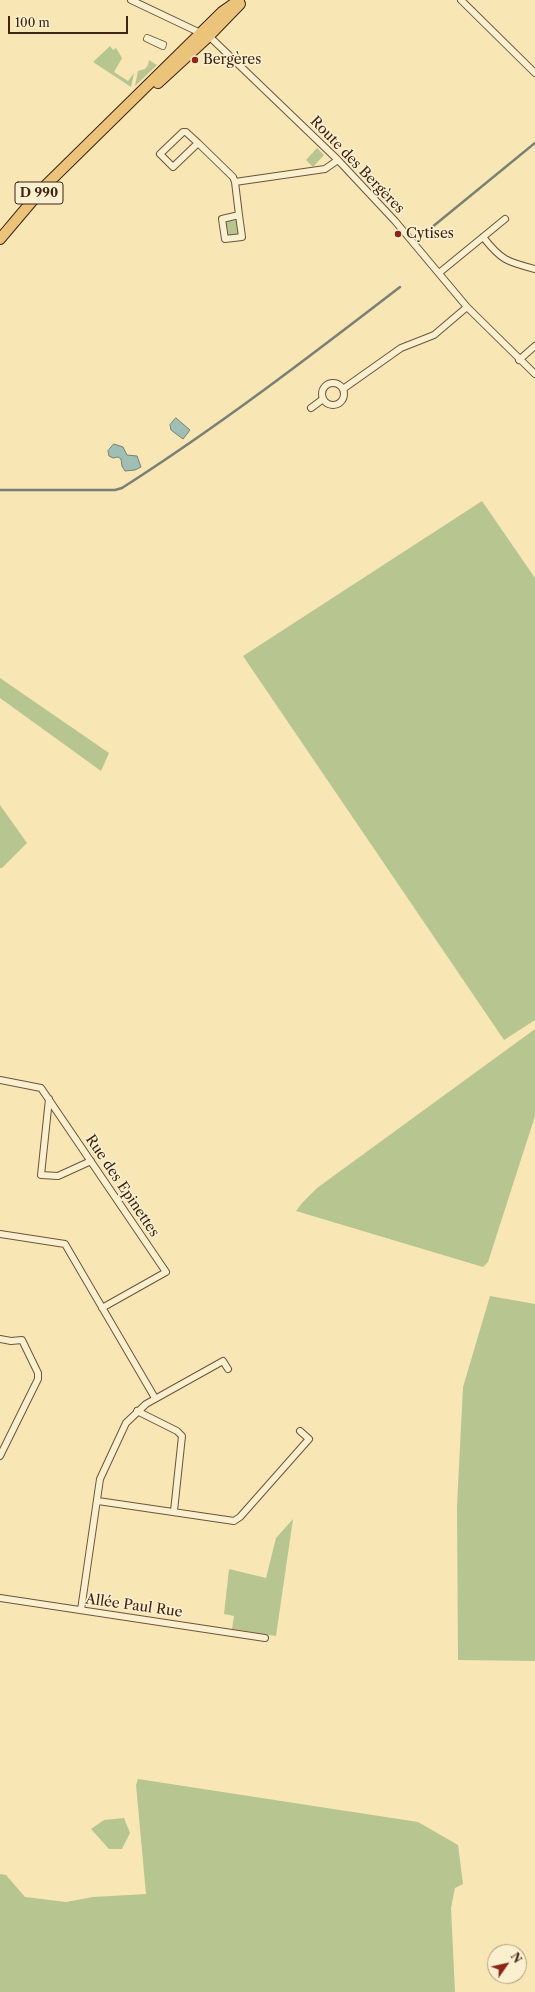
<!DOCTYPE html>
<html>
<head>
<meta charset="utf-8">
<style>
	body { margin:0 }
	#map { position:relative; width:535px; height:1992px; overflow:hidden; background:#f8e6b4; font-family:"Libre Caslon Text",serif }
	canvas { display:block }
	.north { position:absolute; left:487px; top:1944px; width:40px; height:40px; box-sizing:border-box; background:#faefce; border:1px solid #af9d83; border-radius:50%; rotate:56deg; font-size:11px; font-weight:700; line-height:16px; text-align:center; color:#3f2313 }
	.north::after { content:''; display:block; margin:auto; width:14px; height:18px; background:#8f2418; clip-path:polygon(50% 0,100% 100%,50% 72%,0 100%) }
	.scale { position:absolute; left:8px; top:16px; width:120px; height:18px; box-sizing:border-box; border:2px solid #3f2313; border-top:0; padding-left:5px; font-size:12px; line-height:14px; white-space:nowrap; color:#3f2313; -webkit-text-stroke:3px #faefce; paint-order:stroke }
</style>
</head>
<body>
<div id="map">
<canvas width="535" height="1992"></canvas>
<div class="north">N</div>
<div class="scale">100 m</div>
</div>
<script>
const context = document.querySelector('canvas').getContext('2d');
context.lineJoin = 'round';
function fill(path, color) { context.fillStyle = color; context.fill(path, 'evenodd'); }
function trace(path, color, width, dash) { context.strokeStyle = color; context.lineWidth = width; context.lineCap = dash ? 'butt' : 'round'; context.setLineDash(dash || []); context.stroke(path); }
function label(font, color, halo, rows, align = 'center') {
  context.font = font + ' "Libre Caslon Text",serif'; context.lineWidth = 3.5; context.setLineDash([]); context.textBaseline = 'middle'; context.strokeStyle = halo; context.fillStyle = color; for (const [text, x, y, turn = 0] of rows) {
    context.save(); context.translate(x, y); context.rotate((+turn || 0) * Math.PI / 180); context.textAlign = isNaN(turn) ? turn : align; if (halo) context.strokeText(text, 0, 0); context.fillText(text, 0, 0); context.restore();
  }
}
fill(new Path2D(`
	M110,46L113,50L116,48L122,58L114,72L128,81L134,73L131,87L93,62Z
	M149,60L157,65L135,86L138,71L145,69L148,65Z
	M317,148L324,155L313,167L306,160Z
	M224 228a8 8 0 1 1 16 0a8 8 0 1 1-16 0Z
	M482,501L535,578V1020L504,1040L243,656Z
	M0,678L109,753L101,771L0,698Z
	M0,805L27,843L2,868H0Z
	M535,1029V1116L488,1262L483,1267L296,1211L302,1203L317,1188Z
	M490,1296L535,1304V1661L458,1660L457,1506L463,1387Z
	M293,1519L276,1636L232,1629L234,1616L224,1614L229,1569L266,1578L276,1538Z
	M138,1779L418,1822L458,1845L463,1884L455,1888L451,1908L455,1992H0V1874L6,1875L25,1897L66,1902L93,1897L146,1894L136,1785Z
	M124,1818L130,1833L122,1849H109L91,1829L104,1820Z`), '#b7c691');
const water = new Path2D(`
	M176,418L190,430L183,439L171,430L170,425Z
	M114,444L123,447L127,455L137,456L141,467L135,470L125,471L122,466L121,459L118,457L113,458L109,456L108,451Z`);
fill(water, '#9fbeb4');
trace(water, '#798074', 1);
trace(new Path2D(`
	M420,237L535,143
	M0,490H115L122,488C219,426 309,357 400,287`), '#798074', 2.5);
const pedestrian = new Path2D(`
	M147,37L164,44L163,47L146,39Z`);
const minor = new Path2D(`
	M131,0L211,38L338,160L395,221L467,307L535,374
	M461,0L535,73
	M198,143L186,132H183L160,154L173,167L198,143L233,177L235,182L325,169L338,160
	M235,182L239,215L222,219L225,239L242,237L239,215
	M483,237C501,260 507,262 535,269
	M439,273L505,219
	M519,360L535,346
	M322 394a11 11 0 1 1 22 0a11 11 0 1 1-22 0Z
	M343,389L401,348L434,335L467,307
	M311,408L323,399
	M0,1080L41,1088L166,1272L102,1308
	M49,1099L41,1175L58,1176L91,1161
	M0,1234L65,1244L155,1398
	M0,1339L11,1341L22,1340L38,1373V1379L0,1456
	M137,1411L177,1431L182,1436L174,1511
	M98,1501L234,1521L240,1517L309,1439L300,1431
	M0,1598L265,1638
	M81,1610L100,1479L126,1423L146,1404L223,1361L228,1369`);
const primary = new Path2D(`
	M158,83L208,37L240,4
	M0,239L44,187L222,12L239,0`);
trace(pedestrian, '#6d543b', 6);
trace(minor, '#6d543b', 8);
trace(primary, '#3f2313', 12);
trace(pedestrian, '#faefce', 4.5);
trace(minor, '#faefce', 6);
trace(primary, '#ecc37a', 10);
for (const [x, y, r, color] of [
	[195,60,4,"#8f2418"],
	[398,234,4,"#8f2418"]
]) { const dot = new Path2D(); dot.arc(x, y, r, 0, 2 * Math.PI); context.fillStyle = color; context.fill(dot); trace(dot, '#faefce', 1.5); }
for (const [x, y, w] of [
	[39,193,48]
]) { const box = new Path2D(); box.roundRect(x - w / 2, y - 11, w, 22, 3); context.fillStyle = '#faefce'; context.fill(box); trace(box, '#3f2313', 1); }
label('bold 13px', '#3f2313', null, [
	["D 990",39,193]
]);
label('14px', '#3f2313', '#faefce', [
	["Bergères",203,60],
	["Cytises",406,234]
], 'left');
label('14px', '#3f2313', '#faefce', [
	["Route des Bergères",357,165,46],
	["Rue des Epinettes",122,1186,56],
	["Allée Paul Rue",134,1606,8]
]);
</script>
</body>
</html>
